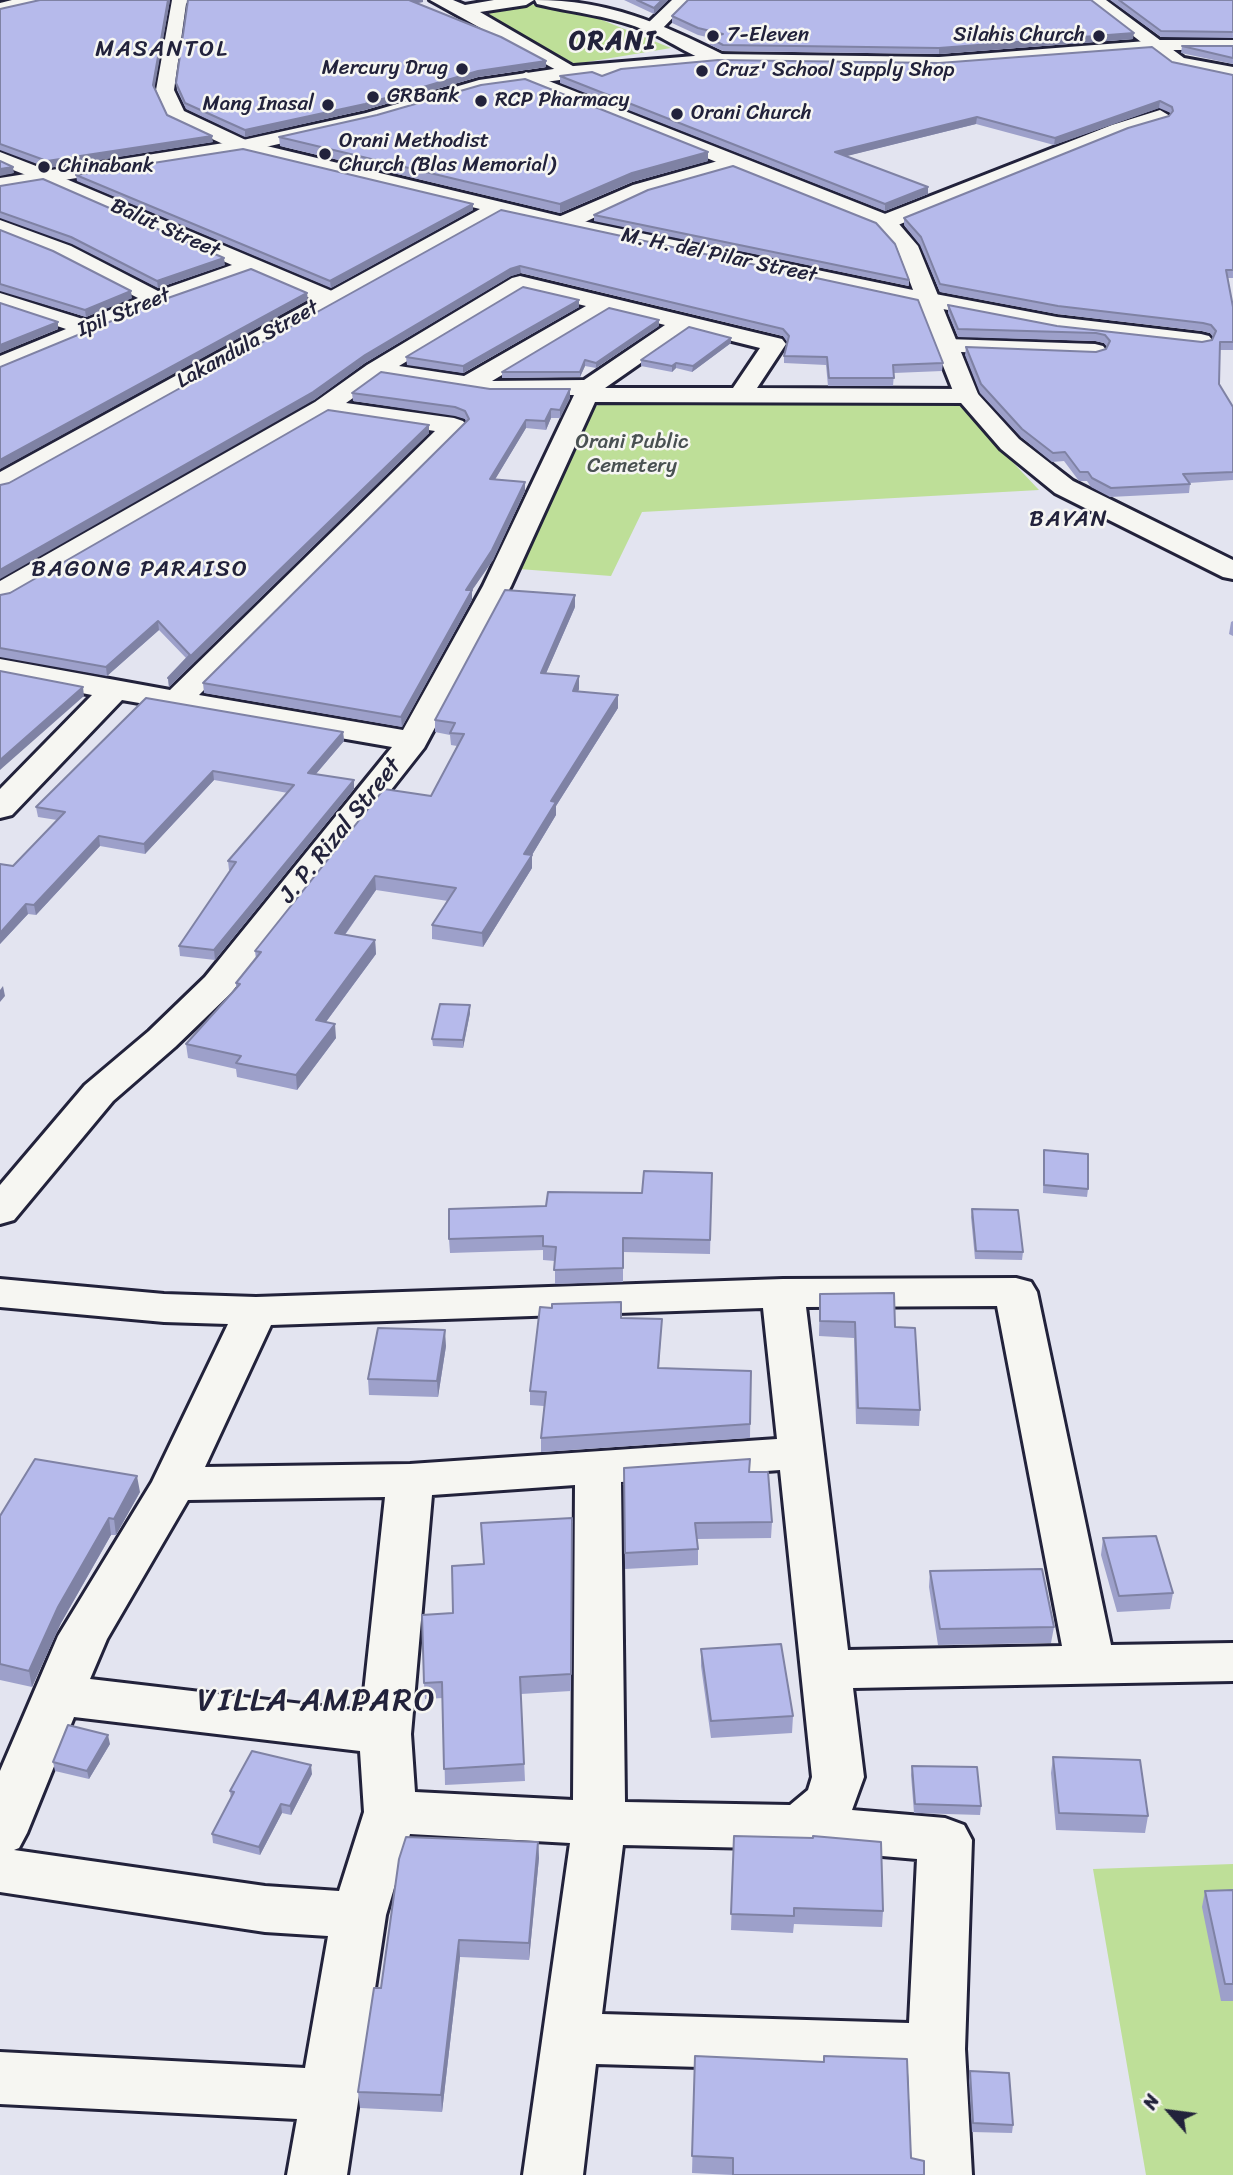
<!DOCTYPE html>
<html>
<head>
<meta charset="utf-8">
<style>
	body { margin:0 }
	#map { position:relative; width:1233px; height:2175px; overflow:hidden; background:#e3e4f0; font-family:Sriracha,sans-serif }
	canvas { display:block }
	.north { position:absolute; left:1135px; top:2077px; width:70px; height:70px; -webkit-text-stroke:5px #f6f6f2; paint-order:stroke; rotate:298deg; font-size:19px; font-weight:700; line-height:28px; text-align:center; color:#22223b }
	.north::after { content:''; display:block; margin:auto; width:24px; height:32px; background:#22223b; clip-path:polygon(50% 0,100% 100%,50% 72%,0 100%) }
</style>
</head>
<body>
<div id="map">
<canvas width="1233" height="2175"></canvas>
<div class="north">N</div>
</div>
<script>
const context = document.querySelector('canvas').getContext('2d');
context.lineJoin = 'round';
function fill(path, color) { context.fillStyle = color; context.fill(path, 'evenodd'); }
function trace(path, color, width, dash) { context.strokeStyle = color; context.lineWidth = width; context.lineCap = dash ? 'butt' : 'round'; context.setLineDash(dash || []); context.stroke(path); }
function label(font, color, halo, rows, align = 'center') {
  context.font = font + ' Sriracha,sans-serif'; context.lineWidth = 5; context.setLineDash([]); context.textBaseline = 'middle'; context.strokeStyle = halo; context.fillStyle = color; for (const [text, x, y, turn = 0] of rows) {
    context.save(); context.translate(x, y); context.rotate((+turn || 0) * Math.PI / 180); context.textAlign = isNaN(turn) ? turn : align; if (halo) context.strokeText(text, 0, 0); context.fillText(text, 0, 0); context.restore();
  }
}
fill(new Path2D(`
	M549,2L580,11L671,48L575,64L481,13Z
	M616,397L952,398L1039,490L642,512L611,576L519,569L586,411Z
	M1233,1864V2175H1146L1093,1869Z`), '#bedf98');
const minor = new Path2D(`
	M672,0H690L660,31H648L645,27L648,23Z
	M1087,0H1106L1184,58L1233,67V79L1172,66Z
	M1160,110L1170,116L1167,120L1126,133L893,227H877L874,222L877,217L1112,125Z
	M732,157L739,159L742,163L739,167L647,193L572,228H556L553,223L556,218L633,185Z
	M47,171L339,294L342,299L339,304H323L252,273L165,304L0,372V356L66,329L0,307V293L86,320L138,298L55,256L0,234V220L71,246L158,291L232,265L40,181L37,177L40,173Z
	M520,276L782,339L786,344L757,388L967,389L976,391L979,396L976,401L967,403L595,402L511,586L424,748L231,993L175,1047L113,1101L14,1220L0,1224V1185L85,1085L149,1031L205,977L392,747L122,700L12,815L0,818V789L92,695L0,677V659L170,690L435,431L328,415L10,599L0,602V581L315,402L367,365L512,278ZM523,291L586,306L464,376L399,366ZM609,311L665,325L584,380L492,381ZM688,330L760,348L733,388H605ZM381,378L491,395H574L483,586L403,730L199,695L467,426L463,421L454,418L346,403Z
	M930,293L1057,317L1201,334L1209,336L1213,341L1209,346L1201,348L1057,331L922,305L919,300L922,295Z
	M947,339L1095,344L1103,346L1107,351L1103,356L1095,358L939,351L935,346L939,341Z
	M1016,1278L1031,1282L1037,1292L1111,1645L1233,1643V1681L853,1688L864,1777L852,1810L945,1818L964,1825L972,1840L965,2049L972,2175H912L908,2073L596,2064L583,2175H523L570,1843L410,1834L386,1915L347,2175H287L297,2119L0,2104V2052L305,2068L328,1936L265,1932L0,1892V1771L58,1636L152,1482L228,1324L164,1322L0,1307V1279L164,1294L256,1297L783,1279ZM997,1306L1062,1646L848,1650L806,1307ZM763,1308L777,1439L410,1464L205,1467L271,1325ZM780,1470L812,1777L808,1790L790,1805L625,1802L621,1482ZM575,1485L573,1800L415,1792L411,1734L432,1495ZM385,1497L362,1711L90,1679L107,1639L188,1500ZM74,1717L360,1751L364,1812L339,1891L265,1886L14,1850L19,1848L27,1833ZM623,1845L801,1849L917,1859L909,2023L602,2014Z`);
const tertiary = new Path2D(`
	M12,0H42L40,4L0,13V3Z
	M172,0H189L186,4L174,90L184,111L250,142L564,217L913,290L897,248L877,227L519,82L517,78L526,72L893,217L918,246L978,394L1019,439L1073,481L1233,560V579L1223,577L1055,493L1001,449L955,396L919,305L501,214L9,489L0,491V472L480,209L236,150L169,119L156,90Z
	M430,0H453L465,5L494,0H534L526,5L480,12L583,72L574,78L567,76Z
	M535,0C608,0 660,23 724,55L727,59L724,63C706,67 668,39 649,32C614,16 574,13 537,4Z
	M0,152L54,173L57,177L54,181L47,183L0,165Z`);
const secondary = new Path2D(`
	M1159,40H1233V50H1159L939,67L718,64L574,78L481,91L377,122L243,152L0,190V178L243,140L366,113L479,80L574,66L718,54L939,57Z`);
trace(minor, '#22223b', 6);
trace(tertiary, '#22223b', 6);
trace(secondary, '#22223b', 6);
fill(minor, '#f6f6f2');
fill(tertiary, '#f6f6f2');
fill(secondary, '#f6f6f2');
fill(new Path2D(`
	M170,0L154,88L167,115L213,142L48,168L0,150V9Z
	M188,0L423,2L417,3L546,67L478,77L365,110L245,137L186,109L177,90L176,83Z
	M624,0H668L654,14Z
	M1110,0H1233V38L1161,37Z
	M672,16L1133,39L939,54L723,51L710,45V38H711L698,35L672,23Z
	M1182,46H1233V64L1181,53Z
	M1172,62L1233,75V278H1228L1233,307V350H1219V384L1233,407V480L1189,483L1190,484L1189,493L1110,497L1091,487L1087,481H1079L1064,461L1052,462L1021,437L980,393L965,355L966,347L1096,352L1106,349L1107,347L1104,343L1095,341L958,337L948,313V305L1057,326L1202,342L1212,340L1213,337L1210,333L1202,331L1057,314L940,292L920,245L904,225V218L1169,116L1171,113L1159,108L1054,145L976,124L846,156L928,187V194L885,211L560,83V76H602L939,63Z
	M279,137L708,161L632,182L560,213L280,146Z
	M76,175L473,204V210L331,288L77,181Z
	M0,186L225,265L158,288L72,244L0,218Z
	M501,210L943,363L942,371L894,373L893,386H828L826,365L784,363V356L787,342L783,336L521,273L511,276L365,363L314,400L9,483Z
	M594,215L909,280V286L594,221Z
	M0,230L132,298L86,317L0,291Z
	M579,300V307L463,373L407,365L406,357Z
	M659,326L596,368L585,366L580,377L502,378V372Z
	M731,343L692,372L676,368L672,372L641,366V360Z
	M490,389L570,398L560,418H551L546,430L526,428L495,479L525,482V491L493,560L472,590V600L402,727L204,693L203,683L466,422L465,419L455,416L353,401L352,393Z
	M429,425V433L169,687L168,678L186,658L159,630L107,676L0,657V595L10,593Z
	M575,607L546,673L579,676V689L578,691L618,708L556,806V815L532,855V868L483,947L432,939V925L448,901L376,890L345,935L375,940L376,954L326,1022L336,1038L297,1090L237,1077L236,1069L188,1058L186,1044L236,988V983L256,959L255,951L431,796L457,746L451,745L450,735L435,732V720Z
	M1233,621V636L1229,634L1231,622Z
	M343,732L344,741L316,774L354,789L215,960L180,956L179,946L231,871L229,870L228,861L288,793L214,780L145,854L100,846L36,915L28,914L0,944V864L13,866L57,820L38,817L36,807Z
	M470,1005V1013L463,1048L433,1046L432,1039Z
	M1044,1150L1088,1189L1087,1197L1043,1193Z
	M712,1173L710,1254L623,1252V1282L555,1284V1261L543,1260V1250L450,1253L449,1239L546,1206L642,1193Z
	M972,1209L1023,1252L1022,1260L975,1259L971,1217Z
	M820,1294L895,1327L920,1410L919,1426L856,1424L854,1338L819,1336Z
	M621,1318L661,1333L659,1368L751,1371L750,1438L541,1452V1438L544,1406L530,1405V1391Z
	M446,1346L438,1397L369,1395L368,1379Z
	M624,1468L749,1472L772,1522L771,1538L697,1539L698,1549V1565L625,1569Z
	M140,1492L116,1535H111L61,1623L32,1687L0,1680V1516Z
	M572,1518L571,1691L521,1694L525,1781L445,1785L443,1698L425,1699L424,1683L453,1613L484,1564Z
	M1103,1538L1173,1593L1170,1609L1117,1612L1101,1555Z
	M930,1571L1054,1627L1051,1643L938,1645L929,1587Z
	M701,1649L793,1716L792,1733L711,1738L701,1666Z
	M110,1744L89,1779L55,1771L53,1762Z
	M1053,1757L1148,1816L1145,1833L1056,1830L1051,1773Z
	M912,1766L981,1806L980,1815L914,1813L911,1775Z
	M312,1774L291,1815L282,1813L260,1855L213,1843L212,1834L231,1799L230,1791Z
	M734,1836L883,1911L882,1927L794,1924L793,1933L731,1930Z
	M538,1842L539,1858L529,1960L460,1957L442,2112L360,2108L358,2092L381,1988Z
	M1233,1890V2001H1221L1202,1907L1205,1891Z
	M695,2056L911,2158L733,2175L692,2173Z
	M970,2071L1013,2125L1012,2133L972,2132L969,2080Z`), '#9da0ca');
fill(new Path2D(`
	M168,0H170L154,91L153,85Z
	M407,0H423V2L407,5Z
	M662,0H668L654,14V8Z
	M1134,33L1133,39L939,54V48Z
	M546,61V67L478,77L365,110L245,137V130L478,71Z
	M1160,101L1159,108L1054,145L1055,138Z
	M977,117L976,124L835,159V152Z
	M212,136L213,142L48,168L47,161Z
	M708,152V161L632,182L560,213V204L632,173Z
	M13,167L14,173L0,176V169Z
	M928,187V194L885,211V204Z
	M473,204V210L331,288L330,281Z
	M224,258L225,265L158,288L157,281Z
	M520,266L521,273L511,276L365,363L314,400L0,579V570L510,269Z
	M131,291L132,298L86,317L85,310Z
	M307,293L308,300L0,469V460Z
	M579,300V307L463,373V366Z
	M659,320V326L596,368V363Z
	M58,322V329L0,353V345Z
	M731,338V343L692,372L693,366Z
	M585,360V366L580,377V372Z
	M676,363V368L672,372V366Z
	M570,389V398L560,418V410Z
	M551,409V418L546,430L545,421Z
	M526,420V428L490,488V479Z
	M429,425V433L169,687L168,678Z
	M525,482V491L493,560L466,599V590Z
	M472,590V600L402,727L401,717Z
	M575,595V607L541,685V673Z
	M158,621L159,630L107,676L106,667Z
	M579,676V689L573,704V691Z
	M83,687L84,696L0,770V760Z
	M618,695V708L556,806V815L532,855V868L483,947L482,933L551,801Z
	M343,732L344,741L309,782L308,773Z
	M213,771L214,780L145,854L144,844Z
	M354,780V789L215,960L214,950Z
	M99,836L100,846L36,915L34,905Z
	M375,876L376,890L336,947L335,933Z
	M26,904L28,914L0,944V933Z
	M375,940L376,954L317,1034L316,1020Z
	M3,986L5,996L0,1002V990Z
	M470,1005V1013L463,1048V1040Z
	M335,1024L336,1038L297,1090L296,1075Z
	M445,1330L446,1346L438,1397L437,1381Z
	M137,1476L140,1492L116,1535L114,1519Z
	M109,1518L111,1535L61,1623L32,1687L29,1671L58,1607Z
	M108,1735L110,1744L89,1779L87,1771Z
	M311,1765L312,1774L291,1815L290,1806Z
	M281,1804L282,1813L260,1855L259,1847Z
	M538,1842L539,1858L529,1960V1943Z
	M459,1940L460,1957L442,2112L441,2095Z`), '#7f82a4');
const building = new Path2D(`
	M40,0H168L153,85L167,115L212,136L47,161L0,144V9Z
	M188,0H409L501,37L546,61L478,71L365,104L245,130L185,103L176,83Z
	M637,0H662L654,8Z
	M688,0H1091L1134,33L939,48L723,45L710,38L723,34L698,28L672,16Z
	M1119,0H1233V32L1161,31Z
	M1182,46H1233V58Z
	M1152,47L1172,62L1233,75V270H1226L1233,307V342H1220L1219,384L1233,407V472L1183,474L1190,484L1111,488L1092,478L1088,472H1080L1065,452L1053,453L1022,429L981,384L966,347L1096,352L1106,349L1110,341L1105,335L1096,333L958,329L948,305L1057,326L1202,342L1212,340L1216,331L1211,325L1203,323L1058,306L940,284L921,237L904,218L1128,128L1169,116L1173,111L1172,107L1160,101L1055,138L977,117L835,152L928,187L885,204L560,76L592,72L602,76L621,69L718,60L939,63Z
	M525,79L708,152L632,173L560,204L279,137L377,115L481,85Z
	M243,149L473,204L330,281L76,175Z
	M0,161L13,167L0,169Z
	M733,166L876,223L895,244L909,280L594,215L648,190Z
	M43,179L224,258L157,281L71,237L0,212V186Z
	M501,210L918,300L943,363L893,365L894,378H829L827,357L784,356L789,336L783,329L520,266L510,269L365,355L313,392L0,570V485L9,483Z
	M0,230L53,251L131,291L85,310L0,284Z
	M251,269L307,293L0,460V367L165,299Z
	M523,287L579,300L463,366L406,357Z
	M0,303L58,322L0,345Z
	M609,308L659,320L596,363L585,360L580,372H502Z
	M689,327L731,338L693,366L676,363L672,366L641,360Z
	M381,372L490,389H570L560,410L551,409L545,421L526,420L490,479L525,482L492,550L466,590H472L401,717L203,683L469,419L465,411L455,407L352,393Z
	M328,410L429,425L168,678L190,655L158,621L106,667L0,648V595L10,593Z
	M505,590L575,595L541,673L579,676L573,691L618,695L551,801L556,802L524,854L532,855L482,933L432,925L456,888L375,876L335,933L375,940L316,1020L335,1024L296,1075L236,1063L241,1056L186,1044L240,984L236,983L261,952L255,951L384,789L431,796L464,734L450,733L455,723L435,720Z
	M0,671L83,687L0,760Z
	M146,698L343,732L308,773L354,780L214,950L179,946L236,862L228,861L294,785L213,771L144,844L99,836L34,905L26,904L0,933V864L13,866L65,812L36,807Z
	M440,1004L470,1005L463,1040L432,1039Z
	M1044,1150L1088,1154V1189L1044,1185Z
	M644,1171L712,1173L710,1240L623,1238V1268L554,1270L556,1247L543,1246V1236L449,1239V1209L546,1206L548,1192L642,1193Z
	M972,1209L1018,1210L1023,1252L976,1251Z
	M894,1293L895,1327L915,1328L920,1410L858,1408L855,1322L820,1321V1294Z
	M621,1302V1318L662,1319L658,1368L751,1371L750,1424L541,1438L546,1392L530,1391L540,1307L552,1308V1304Z
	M378,1328L445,1330L437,1381L368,1379Z
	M35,1459L137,1476L114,1519L109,1518L58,1607L29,1671L0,1664V1516Z
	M750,1459L749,1472H768L772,1522L695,1523L698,1549L625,1553L624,1468Z
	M572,1518L571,1674L520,1677L524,1764L444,1769L442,1682L424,1683L422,1615L453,1613L452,1566L484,1564L481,1523Z
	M1156,1536L1173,1593L1119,1596L1103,1538Z
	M1042,1569L1054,1627L940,1629L930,1571Z
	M781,1644L793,1716L711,1721L701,1649Z
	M68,1725L108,1735L87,1771L53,1762Z
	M252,1751L311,1765L290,1806L281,1804L259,1847L212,1834L234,1792L230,1791Z
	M1053,1757L1140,1760L1148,1816L1059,1813Z
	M912,1766L977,1767L981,1806L915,1804Z
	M734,1836L813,1838V1836L881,1842L883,1911L794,1908V1916L731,1914Z
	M406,1837L538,1842L529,1943L459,1940L441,2095L358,2092L374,1988H381L399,1859Z
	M1233,1890V1984H1225L1205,1891Z
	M695,2056L824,2062V2056L907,2059L911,2158L924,2161V2175H733V2158L692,2156Z
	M970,2071L1009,2073L1013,2125L973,2123Z`);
fill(building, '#b6baeb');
trace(building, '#7f82a4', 2);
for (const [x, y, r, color] of [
	[713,36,7,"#22223b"],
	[1099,36,7,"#22223b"],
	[462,69,7,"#22223b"],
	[702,71,7,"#22223b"],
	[373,97,7,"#22223b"],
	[481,101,7,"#22223b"],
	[328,105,7,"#22223b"],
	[677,114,7,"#22223b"],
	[325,154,7,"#22223b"],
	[44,167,7,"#22223b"]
]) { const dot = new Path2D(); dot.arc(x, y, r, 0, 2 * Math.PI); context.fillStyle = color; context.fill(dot); trace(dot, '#f6f6f2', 2.5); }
label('21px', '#22223b', '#f6f6f2', [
	["7-Eleven",727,36],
	["Silahis Church",1085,36,"right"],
	["Mercury Drug",448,69,"right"],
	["Cruz' School Supply Shop",716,71],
	["GRBank",387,97],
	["RCP Pharmacy",495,101],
	["Mang Inasal",314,105,"right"],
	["Orani Church",691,114],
	["Orani Methodist",339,142],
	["Church (Blas Memorial)",339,166],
	["Chinabank",58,167]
], 'left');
label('21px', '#22223b', '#f6f6f2', [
	["Balut Street",165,229,24],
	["M. H. del Pilar Street",719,256,12],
	["Ipil Street",124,313,-22],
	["Lakandula Street",248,345,-29]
]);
label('21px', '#495152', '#f6f6f2', [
	["Orani Public",632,443],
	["Cemetery",632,467]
]);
context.letterSpacing = '2px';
label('23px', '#22223b', '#f6f6f2', [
	["MASANTOL",162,50],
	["BAYAN",1069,520],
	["BAGONG PARAISO",140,570]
]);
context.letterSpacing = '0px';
label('24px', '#22223b', '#f6f6f2', [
	["J. P. Rizal Street",341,831,-51]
]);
context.letterSpacing = '2px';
label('bold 26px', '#22223b', '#f6f6f2', [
	["ORANI",613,42]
]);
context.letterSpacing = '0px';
context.letterSpacing = '2px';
label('32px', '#22223b', '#f6f6f2', [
	["VILLA AMPARO",317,1702]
]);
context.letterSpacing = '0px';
</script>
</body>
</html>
